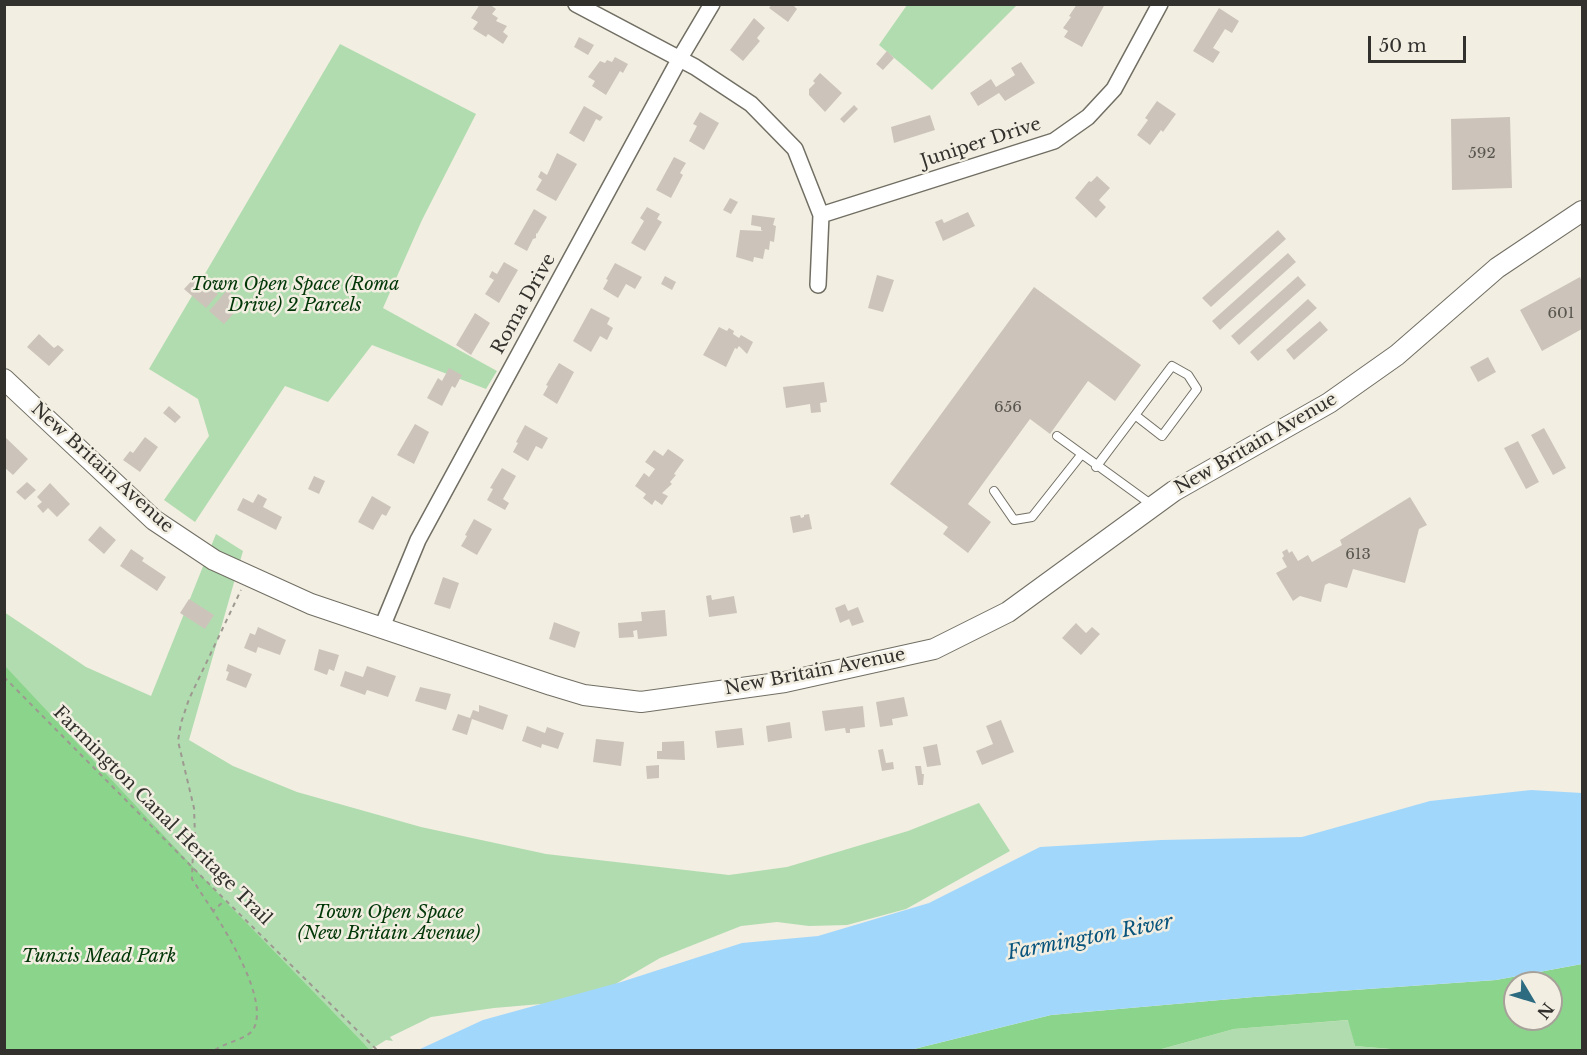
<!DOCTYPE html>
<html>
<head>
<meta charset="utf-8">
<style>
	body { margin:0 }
	#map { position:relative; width:1587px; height:1055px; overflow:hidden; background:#f2eee2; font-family:"Libre Baskerville",serif }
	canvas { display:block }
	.frame { position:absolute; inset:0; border:6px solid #33312d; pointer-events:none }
	.north { position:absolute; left:1503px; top:971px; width:60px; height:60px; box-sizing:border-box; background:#f2eee2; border:2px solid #a6a29a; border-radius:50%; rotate:128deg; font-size:16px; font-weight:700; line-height:24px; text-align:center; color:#33312d }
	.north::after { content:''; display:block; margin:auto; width:21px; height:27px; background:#2c6b80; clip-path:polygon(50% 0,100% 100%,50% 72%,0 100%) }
	.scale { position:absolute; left:1368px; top:36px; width:98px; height:27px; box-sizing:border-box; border:3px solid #33312d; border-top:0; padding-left:8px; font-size:18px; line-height:21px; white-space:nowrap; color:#33312d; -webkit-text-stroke:4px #f2eee2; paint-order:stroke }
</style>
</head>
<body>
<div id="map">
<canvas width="1587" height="1055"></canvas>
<div class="frame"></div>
<div class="north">N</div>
<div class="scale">50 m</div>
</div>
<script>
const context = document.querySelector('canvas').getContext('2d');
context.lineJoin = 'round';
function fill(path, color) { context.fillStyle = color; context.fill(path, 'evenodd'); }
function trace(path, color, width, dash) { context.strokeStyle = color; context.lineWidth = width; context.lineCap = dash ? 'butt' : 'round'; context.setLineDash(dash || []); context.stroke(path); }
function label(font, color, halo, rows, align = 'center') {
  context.font = font + ' "Libre Baskerville",serif'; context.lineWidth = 5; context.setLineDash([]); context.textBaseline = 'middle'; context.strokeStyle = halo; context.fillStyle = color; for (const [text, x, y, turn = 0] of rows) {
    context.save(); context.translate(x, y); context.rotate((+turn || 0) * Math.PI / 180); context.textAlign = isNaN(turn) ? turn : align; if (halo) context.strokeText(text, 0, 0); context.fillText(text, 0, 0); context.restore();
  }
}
fill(new Path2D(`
	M907,5H1017L932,90L879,45Z
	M340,44L476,114L422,220L383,308L497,371L486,389L372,345L328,402L285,386L195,522L164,500L209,436L198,399L149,369Z
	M216,534L243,551L189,740L233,766L297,792L421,827L546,854L729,875L787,867L908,831L979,803L1010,851L906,909L847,925L809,926L777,922L741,926L660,958L588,1000L494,1008L431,1017L390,1037L393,1041L386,1040L370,1050L365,1045L362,1050H5L4,612L86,667L151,696Z
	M1349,1020L1355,1046L1403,1050H1158L1234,1029Z`), '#b1dcaf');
fill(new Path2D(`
	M5,666L225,901L370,1050H5Z
	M1582,964V1050H1403L1355,1046L1348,1020L1234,1029L1158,1050H910L1051,1015L1254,997L1496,980ZM1515,983H1551V1019H1515Z`), '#8bd48b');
fill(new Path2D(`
	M1531,790L1582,793V964L1496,980L1254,997L1051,1015L910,1050H418L483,1020L621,982L742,943L818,936L929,903L1040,847L1161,840L1302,837L1430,801Z`), '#a2d7fc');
fill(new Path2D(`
	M480,4H489L496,9L492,14L498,18L496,21L507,26L503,32L508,36L503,44L488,34L486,37L473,29L478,22L471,18Z
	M772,4H792L797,9L788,22L769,8Z
	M1077,4H1105L1082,47L1064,37L1068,31L1063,28L1071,17L1069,16Z
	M1219,8L1239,21L1232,33L1225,29L1213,48L1220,52L1213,63L1193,51Z
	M754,18L765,28L757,38L760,41L743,61L730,50Z
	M579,37L594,45L588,55L574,47Z
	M887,51L894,58L883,70L876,64Z
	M615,57L628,64L623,73L620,71L606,95L592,86L595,81L588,77L600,61L605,63L607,60L612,62Z
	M1021,62L1035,83L1005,101L999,93L978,106L970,93L991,79L996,87L1015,75L1011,68Z
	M820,73L842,93L825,112L809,95V89L815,83L813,81Z
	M1157,101L1176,114L1163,132L1161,130L1150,145L1137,135L1148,120L1145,118Z
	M854,105L858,109L844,123L840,119Z
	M584,106L603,117L600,121L596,119L584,142L569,133Z
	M700,112L719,123L704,150L689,141L697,126L693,124Z
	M930,115L935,130L894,143L891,127Z
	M1510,117L1512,188L1452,190L1451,119Z
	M557,153L577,164L556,201L536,190L542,180L538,177L541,171L547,175Z
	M674,157L686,163L680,173L683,175L671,198L656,190Z
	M1097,176L1110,188L1099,200L1106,207L1096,218L1075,198L1089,181L1091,182Z
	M730,198L738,202L731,214L723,210Z
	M647,207L660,214L657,219L662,222L645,251L631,243L644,221L640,218Z
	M534,209L547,217L537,234L536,233V238L533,239L527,251L514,244Z
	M968,212L975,226L943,241L935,222L942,219L944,223Z
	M752,215L775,218L773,225L776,226L774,242L770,241L769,250L765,249L763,259L754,257L753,262L736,257L740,230L763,231L761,230V227L751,225Z
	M1278,230L1286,239L1211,307L1202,298Z
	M1288,253L1296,262L1220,330L1212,321Z
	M504,262L518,270L499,303L485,294L494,280L489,277L492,271L497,274Z
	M615,263L642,277L635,289L626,284L618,298L603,289L608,280L606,279Z
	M197,275L218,294L206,308L184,289Z
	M877,275L894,280L883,312L868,308Z
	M665,276L676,282L672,290L661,284Z
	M1298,276L1306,285L1239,345L1231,336Z
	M1580,277L1582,282V329L1542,351L1520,310Z
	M1034,287L1141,365L1115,401L1088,381L1050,434L1030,419L968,504L991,522L968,553L943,534L948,527L890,484Z
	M227,290L238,300L230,309L234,313L224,324L209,311Z
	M1308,299L1317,308L1258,361L1250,352Z
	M591,308L610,318L607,324L613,328L607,340L600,336L591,352L573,341Z
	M475,313L490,323L471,355L456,345Z
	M1320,321L1328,330L1294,360L1286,350Z
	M719,327L727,331L729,328L734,331L733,334L739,338L741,335L753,342L747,354L739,346L737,349L735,348L726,367L703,355Z
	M39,334L54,348L58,345L64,350L49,366L27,347Z
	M1488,357L1496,372L1478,382L1470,367Z
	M559,363L574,372L557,404L543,395L548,386L546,385Z
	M449,368L462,375L455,388L452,386L442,406L427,398L438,378L442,381Z
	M824,382L827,402L820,403L821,412L811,413L810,404L786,408L783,387Z
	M169,406L181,417L175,423L163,413Z
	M415,424L429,432L414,464L397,455Z
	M525,425L548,438L542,449L536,446L528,461L513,452L518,443L516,442Z
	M1544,428L1566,468L1553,475L1531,435Z
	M4,436L28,459L13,475L4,467Z
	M145,437L158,447L140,472L123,460L130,451L133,453Z
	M1518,441L1539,482L1526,489L1504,448Z
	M668,449L684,460L674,474L676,475L670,482L672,484L662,493L668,496L662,505L655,500L652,505L643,498L646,494L635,486L644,473L649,477L655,469L645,462L654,450L663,456Z
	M502,468L516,476L503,499L509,503L505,510L487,500L493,489L490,488Z
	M314,476L325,481L319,494L308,489Z
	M27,482L36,490L25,500L16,492Z
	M50,483L70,504L57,517L48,508L43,513L37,506L42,502L37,497Z
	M258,494L267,499L263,507L282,517L276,530L237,510L243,498L253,503Z
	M372,496L391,507L386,516L382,514L373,530L358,522Z
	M1410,497L1427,525L1419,529L1405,583L1353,569L1347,588L1329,583L1325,585L1321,602L1300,596L1293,601L1276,573L1287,567L1282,558L1284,556L1282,552L1287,549L1289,553L1292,551L1298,561L1308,555L1312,562L1342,545L1340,540Z
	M809,514L812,529L793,533L790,517L800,515L801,518L804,517V515Z
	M474,519L492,529L477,555L461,546L467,536L465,535Z
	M100,526L116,540L104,554L88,540Z
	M131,549L144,558L142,561L166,577L157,591L120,566Z
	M443,577L459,583L450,609L434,604Z
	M711,595L712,600L734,596L737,613L709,617L706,596Z
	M189,599L214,615L205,629L180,613Z
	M845,604L848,611L858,607L864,622L852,626L849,619L840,623L835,608Z
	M665,610L667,636L638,639L637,630L633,631L634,637L619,638L618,623L642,621L641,612Z
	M554,622L580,632L575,648L549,639Z
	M1076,623L1086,633L1092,627L1100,634L1081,655L1062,638Z
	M258,627L286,640L280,655L258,647L256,653L244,648L250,633L255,635Z
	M319,649L339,655L334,671L329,669L327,675L314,670Z
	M228,664L252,674L246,688L226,680L229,672L226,671Z
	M367,666L396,676L388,697L367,690L365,695L340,686L345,671L363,677Z
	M420,687L451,694L446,710L415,701Z
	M904,697L908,716L892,719L893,725L880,727L876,702Z
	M479,705L508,715L503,730L472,719L467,735L452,730L458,714L470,718L473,710L479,712Z
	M863,706L865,727L850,729V733H846L845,728L825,731L822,711Z
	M1001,720L1014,752L982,765L976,751L993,744L986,726Z
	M790,722L792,738L768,742L766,726Z
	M527,726L545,733L547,727L564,733L558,749L542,744L541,748L522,741Z
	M742,728L744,745L717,748L715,731Z
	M596,739L624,742L621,766L593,762Z
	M684,741L685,760L657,759V751H662V742Z
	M937,744L941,765L927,767L923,747Z
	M883,749L886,763L893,762L894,769L882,771L878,750Z
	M659,765V778L647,779L646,766Z
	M915,766H921L922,774H924L923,785H918Z`), '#ccc4ba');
const service = new Path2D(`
	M1057,436L1152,505
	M1096,467L1172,366L1188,375L1197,389L1162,436L1135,415
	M994,491L1014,520L1032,517L1081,455`);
const minor = new Path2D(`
	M576,4L695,67L751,104L795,149L821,215L818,285
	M821,215L1054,141L1088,117L1114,89L1160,4
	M382,627L418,540L680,58L712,4`);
const tertiary = new Path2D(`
	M4,379L154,520L214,560L311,604L551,685L584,695L641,702L785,682L934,649L1008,612L1174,491L1329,403L1397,355L1497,268L1582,211`);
trace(service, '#716e63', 10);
trace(minor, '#716e63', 18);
trace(tertiary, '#716e63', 22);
trace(new Path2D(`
	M4,677L193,868L377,1050
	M213,911L192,879L193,849L195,836L194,808L178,741L181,723L189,699L241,590
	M215,1050C226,1042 249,1039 254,1028C268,999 228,935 213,911L224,901
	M1219,1050H1221`), '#9d9991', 2, [4.5, 4.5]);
trace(service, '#fff', 8);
trace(minor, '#fff', 15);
trace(tertiary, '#fff', 20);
label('15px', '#595650', null, [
	["592",1482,154],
	["601",1561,314],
	["656",1008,408],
	["613",1358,555]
]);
label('18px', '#33312d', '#f2eee2', [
	["Juniper Drive",981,143,-18],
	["Roma Drive",524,304,-61],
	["New Britain Avenue",1256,444,-30],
	["New Britain Avenue",102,468,42],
	["New Britain Avenue",815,672,-11],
	["Farmington Canal Heritage Trail",162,816,45]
]);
label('italic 18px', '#013707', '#f2eee2', [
	["Town Open Space (Roma",295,285],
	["Drive) 2 Parcels",295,306],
	["Town Open Space",389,913],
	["(New Britain Avenue)",389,934],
	["Tunxis Mead Park",99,957]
]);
label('italic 20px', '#09547c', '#f2eee2', [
	["Farmington River",1090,938,-11]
]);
</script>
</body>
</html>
